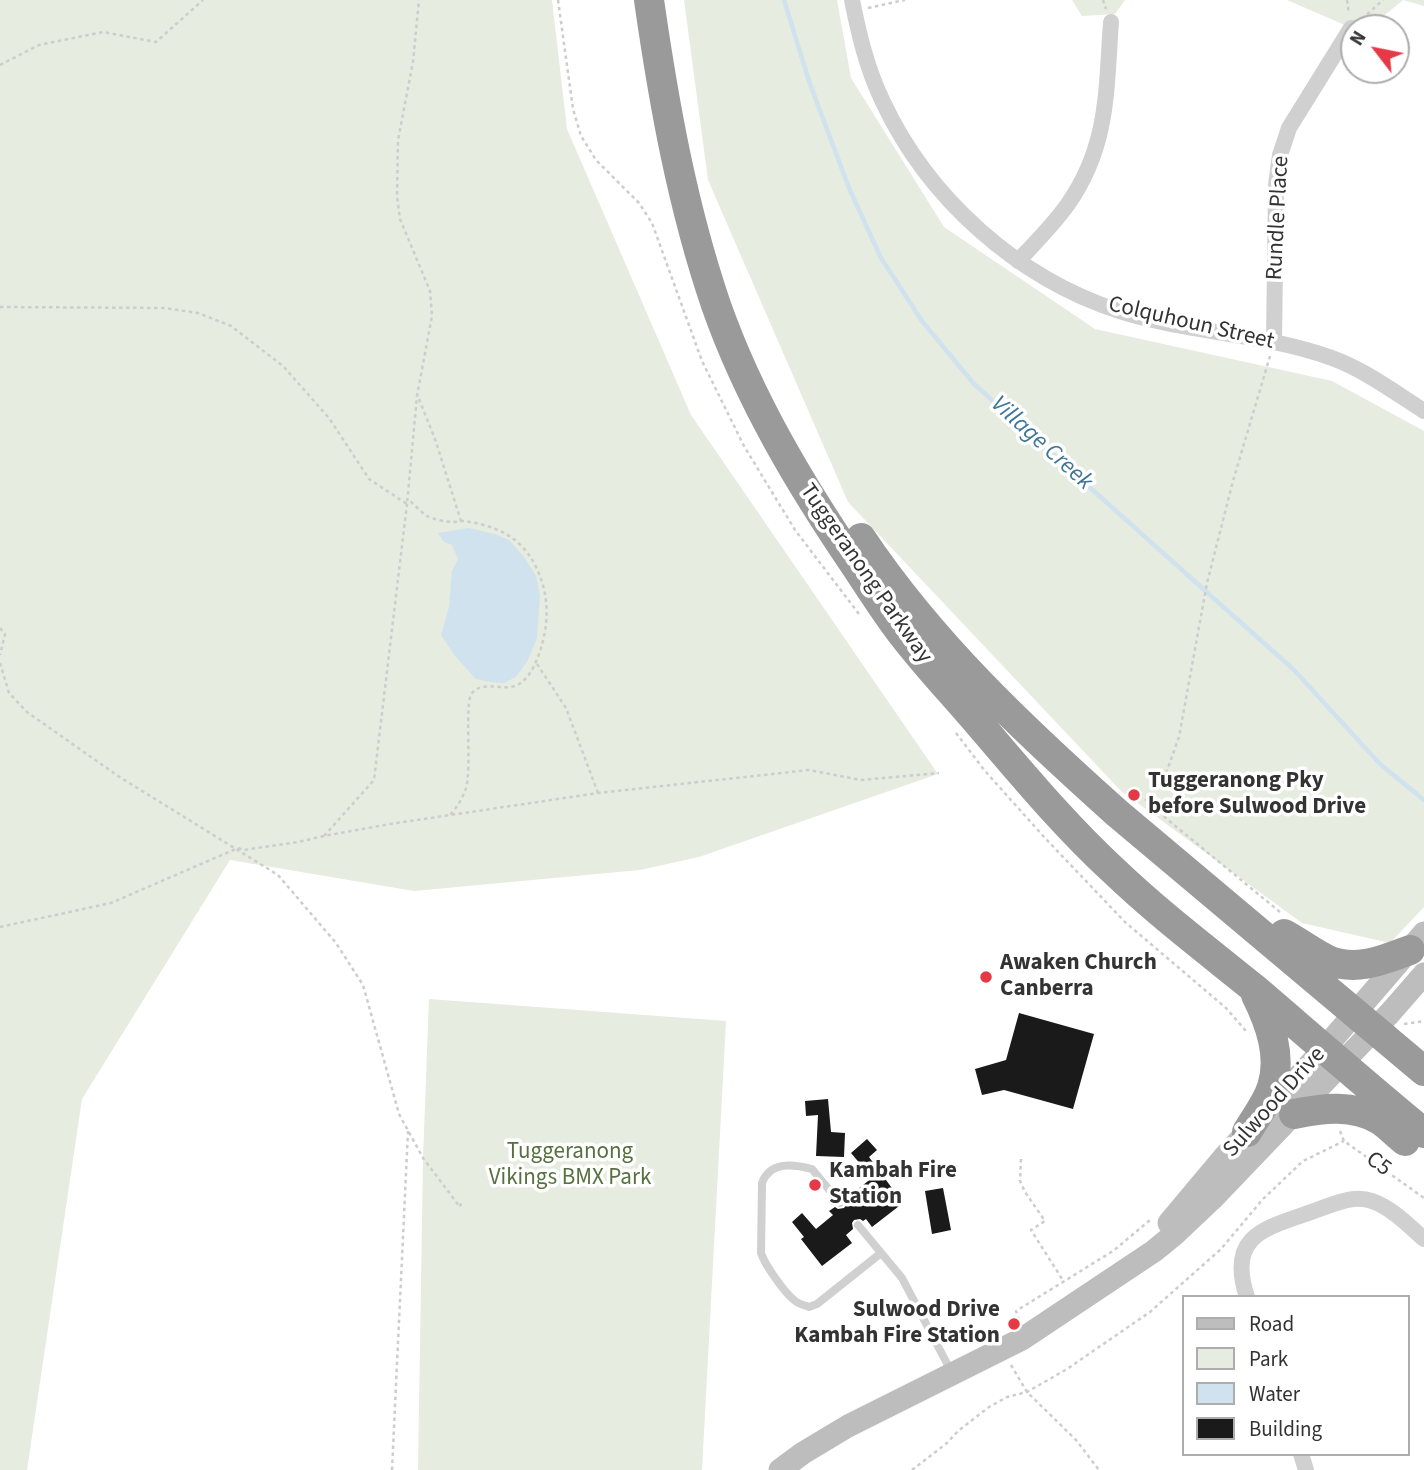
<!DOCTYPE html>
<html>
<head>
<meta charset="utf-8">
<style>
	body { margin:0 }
	#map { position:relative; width:1424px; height:1470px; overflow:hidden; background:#fff; font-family:"Source Sans 3",sans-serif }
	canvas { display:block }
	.legend { position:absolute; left:1182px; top:1295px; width:228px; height:161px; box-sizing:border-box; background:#fff; border:2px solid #adadad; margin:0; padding:9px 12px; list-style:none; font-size:21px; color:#333 }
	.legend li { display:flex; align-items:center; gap:14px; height:35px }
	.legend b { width:35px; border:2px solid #adadad }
	.north { position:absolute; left:1340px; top:14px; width:70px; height:70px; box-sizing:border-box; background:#fff; border:2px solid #adadad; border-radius:50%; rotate:302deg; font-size:19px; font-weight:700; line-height:28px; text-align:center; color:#333 }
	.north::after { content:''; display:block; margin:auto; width:24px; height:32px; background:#e63946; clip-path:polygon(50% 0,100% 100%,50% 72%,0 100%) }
</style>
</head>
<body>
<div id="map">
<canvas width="1424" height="1470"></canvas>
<ul class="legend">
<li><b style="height:9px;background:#bdbdbd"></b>Road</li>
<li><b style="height:19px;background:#e6ecdf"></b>Park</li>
<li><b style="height:19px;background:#cfe2ee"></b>Water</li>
<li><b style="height:19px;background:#1a1a1a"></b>Building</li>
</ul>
<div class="north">N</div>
</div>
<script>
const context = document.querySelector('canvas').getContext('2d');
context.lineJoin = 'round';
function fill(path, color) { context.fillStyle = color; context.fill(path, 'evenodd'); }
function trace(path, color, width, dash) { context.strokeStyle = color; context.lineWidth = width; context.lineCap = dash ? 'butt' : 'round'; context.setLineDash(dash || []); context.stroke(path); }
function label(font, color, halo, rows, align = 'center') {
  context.font = font + ' "Source Sans 3",sans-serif'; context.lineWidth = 7; context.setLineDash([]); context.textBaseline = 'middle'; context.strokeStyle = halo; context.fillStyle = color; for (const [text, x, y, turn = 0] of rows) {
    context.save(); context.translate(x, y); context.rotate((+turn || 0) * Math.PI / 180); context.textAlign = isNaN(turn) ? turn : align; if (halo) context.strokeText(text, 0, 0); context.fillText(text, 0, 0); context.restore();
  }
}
fill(new Path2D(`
	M0,0H552L567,129L691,415L938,774L699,857L640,870L414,891L230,860L82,1099L27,1470H0Z
	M684,0H837L851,78L944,227L1095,329L1332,381L1424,431V907L1390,943L1302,923L1121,791L848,502L708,180Z
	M1072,0H1125L1115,14L1082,16Z
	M1287,0H1424V6L1403,0L1369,28L1354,29Z
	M429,999L726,1021L702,1470H418L423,1158Z`), '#e6ecdf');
fill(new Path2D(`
	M469,528L495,534L509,540L524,557L536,576L540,595L537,638L528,660L516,677L504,683L491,682L476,679L455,656L441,635L449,607L452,571L458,559L452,545L444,542L438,533Z`), '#cfe2ee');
trace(new Path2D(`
	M784,0L810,84L849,188L881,258L922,321L974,384L1294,670L1380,764L1424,800`), '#cfe2ee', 4.5);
fill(new Path2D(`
	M1019,1013L1094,1034L1073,1109L1004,1090L982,1095L975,1069L1006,1060Z
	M828,1099L831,1132L845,1133L844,1157L816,1156L818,1115L806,1116L805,1101Z
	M867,1139L877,1150L869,1157L903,1203L872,1227L866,1219L863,1221L860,1219L854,1220L852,1223L853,1229L846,1235L852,1243L822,1266L801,1239L804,1237L792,1222L802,1213L816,1229L833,1215L829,1211L835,1207L838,1209L844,1208L846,1205L845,1199L872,1178L851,1153Z
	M943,1188L951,1230L932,1234L925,1191Z`), '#1a1a1a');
trace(new Path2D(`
	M558,0L573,109L581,136L596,160L639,203L652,223L702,361L744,446L795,530L859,614
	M1103,0L1106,9
	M1347,0L1349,14
	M868,8L905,0
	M1362,19L1383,0
	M0,65L39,45L103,32L156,42L203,0
	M0,307L164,308L198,313L231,326L283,366L329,418L369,479L407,504L417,396L432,316L430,291L400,219L397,197L398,140L413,62L419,0
	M1270,356L1233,481L1207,583L1179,737L1164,779L1145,801L1280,912
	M419,399L435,439L461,521
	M0,628L5,634L0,655
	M0,663L9,693L27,712L118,776L278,875L336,943L363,985L399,1114L423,1158L460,1207L462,1200
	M537,664L566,708L598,793
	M956,733L985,771L1045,838L1125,922L1226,1008L1246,1031
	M324,836L374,780L407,504L411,502C416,506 421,512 427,516C433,519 446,522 453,522C456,522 460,521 463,521C495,525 522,537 536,567C545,586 548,603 546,624C544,642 536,671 522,682C507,695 485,678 472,693C464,702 472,768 466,788C463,798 457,807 450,815
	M0,927L111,903L238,848L244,850L298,842L324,836L390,824L598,793L809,770L861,780L939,773
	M1404,1024L1424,1021
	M1340,1131L1344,1141L1424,1198
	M1021,1159L1020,1181L1025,1192L1045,1221L1031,1230L1064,1282
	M1019,1320L1016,1311L1113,1251L1150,1220
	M1011,1365L1027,1392L1076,1440L1099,1470
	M392,1470L408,1131
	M912,1470L947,1443L958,1431L989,1407L1007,1397L1027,1392L1067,1369L1150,1312L1221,1249L1263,1199L1303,1161L1344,1141`), '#cdcdcd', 2.5, [3.5, 3.5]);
trace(new Path2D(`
	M840,1203L812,1169C793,1164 770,1161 762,1183L761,1253C765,1265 784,1292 794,1300C798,1304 804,1305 809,1307L817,1304L881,1253
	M858,1225L902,1278L952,1373`), '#d0d0d0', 8);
trace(new Path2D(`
	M852,0C859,35 867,69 883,102C928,198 1017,278 1119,311C1188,333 1263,333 1332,358C1365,370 1394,392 1424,411
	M1018,261C1035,243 1054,224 1068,204C1109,145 1106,90 1111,22
	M1274,342L1276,185L1280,155L1289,128L1351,28
	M1247,1297C1226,1234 1267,1228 1314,1211C1332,1205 1353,1194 1372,1201C1392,1208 1408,1225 1424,1239
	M1301,1454L1306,1470`), '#d0d0d0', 16);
trace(new Path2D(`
	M1169,1223L1226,1155L1324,1049L1424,933
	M780,1470L803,1453L848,1426L1022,1339L1154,1251L1176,1233L1212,1199L1390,1013L1424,974`), '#bdbdbd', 23);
trace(new Path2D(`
	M649,0C664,104 682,205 716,305C749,399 801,486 857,568C870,588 883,608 897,627C922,661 952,692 980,725C1023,775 1065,826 1114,871C1159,914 1208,951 1256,990C1312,1038 1367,1086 1424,1133
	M861,538C931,643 1023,729 1117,813L1424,1071
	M1284,934C1299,942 1313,953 1328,960C1356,972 1383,960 1410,950
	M1294,1114C1323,1108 1353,1104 1380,1120C1389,1126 1397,1135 1405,1141
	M1247,1132C1255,1118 1267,1103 1272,1087C1282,1056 1270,1023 1256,995`), '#9a9a9a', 30);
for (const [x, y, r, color] of [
	[1134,795,7,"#e63946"],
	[986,977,7,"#e63946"],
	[815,1185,7,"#e63946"],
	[1014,1324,7,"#e63946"]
]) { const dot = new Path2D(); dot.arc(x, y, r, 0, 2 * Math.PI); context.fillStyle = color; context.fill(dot); trace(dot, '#fff', 2.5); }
label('23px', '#333', '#fff', [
	["Rundle Place",1279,218,-87],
	["Colquhoun Street",1191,324,13],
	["Tuggeranong Parkway",865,574,55],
	["Sulwood Drive",1275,1103,-48],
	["C5",1378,1165,36]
]);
label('bold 23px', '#333', '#fff', [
	["Tuggeranong Pky",1148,782],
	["before Sulwood Drive",1148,808],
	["Awaken Church",1000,964],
	["Canberra",1000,990],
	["Kambah Fire",829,1172],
	["Station",829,1198],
	["Sulwood Drive",1000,1311,"right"],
	["Kambah Fire Station",1000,1337,"right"]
], 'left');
label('23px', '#56703f', '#fff', [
	["Tuggeranong",570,1153],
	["Vikings BMX Park",570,1179]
]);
label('italic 24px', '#3f7597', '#fff', [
	["Village Creek",1041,444,42]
]);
</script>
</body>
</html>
